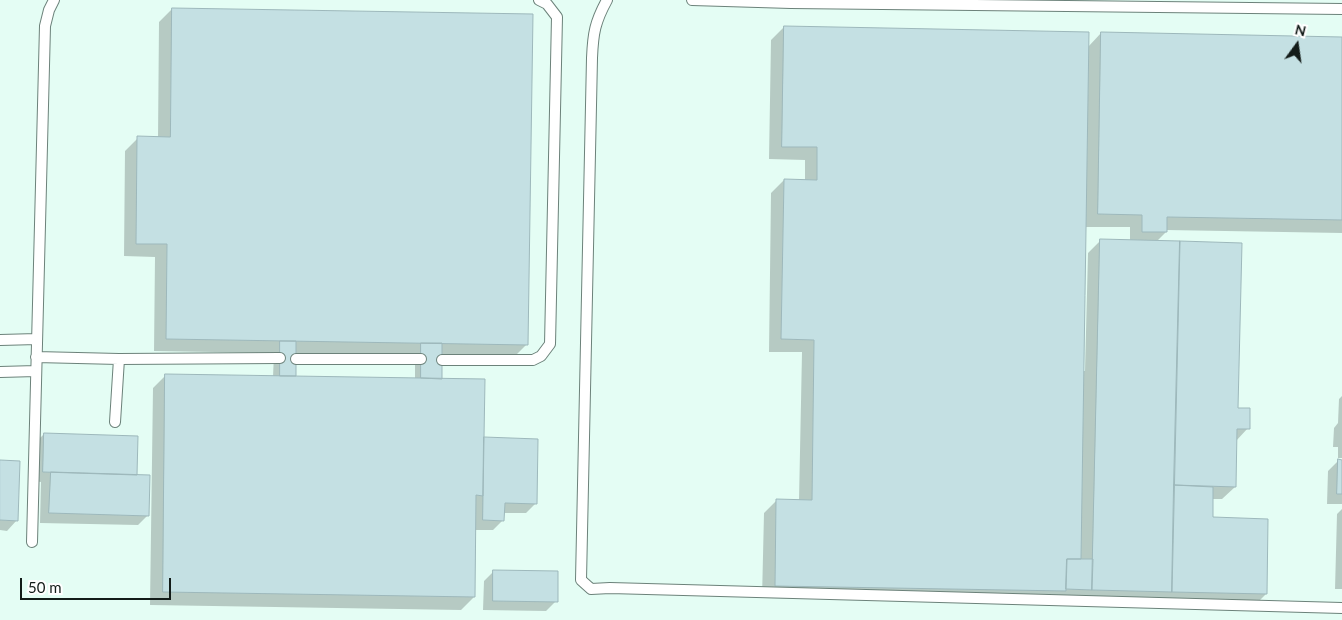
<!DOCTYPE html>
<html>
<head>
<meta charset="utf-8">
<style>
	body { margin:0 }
	#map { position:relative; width:1342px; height:620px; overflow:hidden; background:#e4fdf4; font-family:Lato,sans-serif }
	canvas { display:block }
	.north { position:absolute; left:1272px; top:20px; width:50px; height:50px; -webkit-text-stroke:4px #fff; paint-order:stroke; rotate:14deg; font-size:14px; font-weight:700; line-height:20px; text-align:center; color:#131c19 }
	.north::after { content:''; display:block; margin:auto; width:18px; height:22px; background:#131c19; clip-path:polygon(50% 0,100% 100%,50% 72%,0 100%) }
	.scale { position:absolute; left:20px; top:578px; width:151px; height:22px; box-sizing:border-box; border:2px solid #131c19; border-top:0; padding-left:6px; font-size:15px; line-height:18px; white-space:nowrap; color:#131c19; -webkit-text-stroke:4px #fff; paint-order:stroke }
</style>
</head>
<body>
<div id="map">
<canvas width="1342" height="620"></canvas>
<div class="north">N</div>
<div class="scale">50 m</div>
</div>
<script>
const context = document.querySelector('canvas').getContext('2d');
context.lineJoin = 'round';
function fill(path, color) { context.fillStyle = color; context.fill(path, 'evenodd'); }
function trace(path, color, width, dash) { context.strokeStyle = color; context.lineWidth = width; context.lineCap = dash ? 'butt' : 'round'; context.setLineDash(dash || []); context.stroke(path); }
fill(new Path2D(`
	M172,9L527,344L514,357L441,356L440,380L483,439L537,440L536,503L526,513H503V520L493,530H475L474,597L461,610L150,605L153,388L166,375L273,377L274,353L154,351L155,257L124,256L125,151L138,138H158L159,22ZM295,354L415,356V379L294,377Z
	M784,27L1088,47L1101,33L1342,38V233L1166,230V232L1156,242L1237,409L1248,428L1236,441L1235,487L1222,499H1212V519L1266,594L1253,607L762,598L764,513L777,500L799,501L802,352H769L771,193L784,180L805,181V160L769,159L771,40ZM1085,227H1130V241L1101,240L1088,253L1085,371H1083Z
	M1342,396V458H1338V447H1333L1334,428L1338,423L1339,399Z
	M44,434L136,476L148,515L138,525L40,523L41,482L33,481L34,444Z
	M0,461L17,520L7,531L0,530Z
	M1338,461H1342V504H1327L1328,471Z
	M1342,509V589H1335L1337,514Z
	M494,571L556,601L546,611L483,610L484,581Z`), '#0003');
const building = new Path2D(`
	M172,8L533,14L528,345L166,339L167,244H136L137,136L170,137Z
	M784,26L1089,32L1081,559H1067L1066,591L775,586L776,499L812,500L814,340L781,339L784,179L817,180V147H782Z
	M1101,32L1342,37V220L1167,217V232H1142V215L1098,214Z
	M1100,239L1180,241L1172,592L1092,590Z
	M1180,241L1242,243L1238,408H1250V429H1237L1236,487L1174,485Z
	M280,341H296V376H280Z
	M421,343H442V379L421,378Z
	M165,374L485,379L483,496L476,495L475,597L163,592Z
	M44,433L138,436L137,475L43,472Z
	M484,437L538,439L537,504L505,503L504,521L483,520Z
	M1338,459L1342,460V494H1337Z
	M0,460L20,461L18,521L0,520Z
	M51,472L150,475L149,516L49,513Z
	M1174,485L1213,487V517L1268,519L1267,594L1172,592Z
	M1067,559H1093L1092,590L1066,589Z
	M493,570L558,571V602L493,601Z`);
fill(building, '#c4e0e3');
trace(building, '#9db8bb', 1);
const lane = new Path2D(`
	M607,0C595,22 593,33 592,58L581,580L591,589L610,588L1342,608
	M692,0L791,3L1342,9
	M0,340L37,339
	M36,357L119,359L280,358
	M296,359H421
	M442,360H533L541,356L550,344L557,17L547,4L539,0
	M0,372L36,371
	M115,422L119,359
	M32,542L45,26L49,10L54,0`);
trace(lane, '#6c827a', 12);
trace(lane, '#fff', 10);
</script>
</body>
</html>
